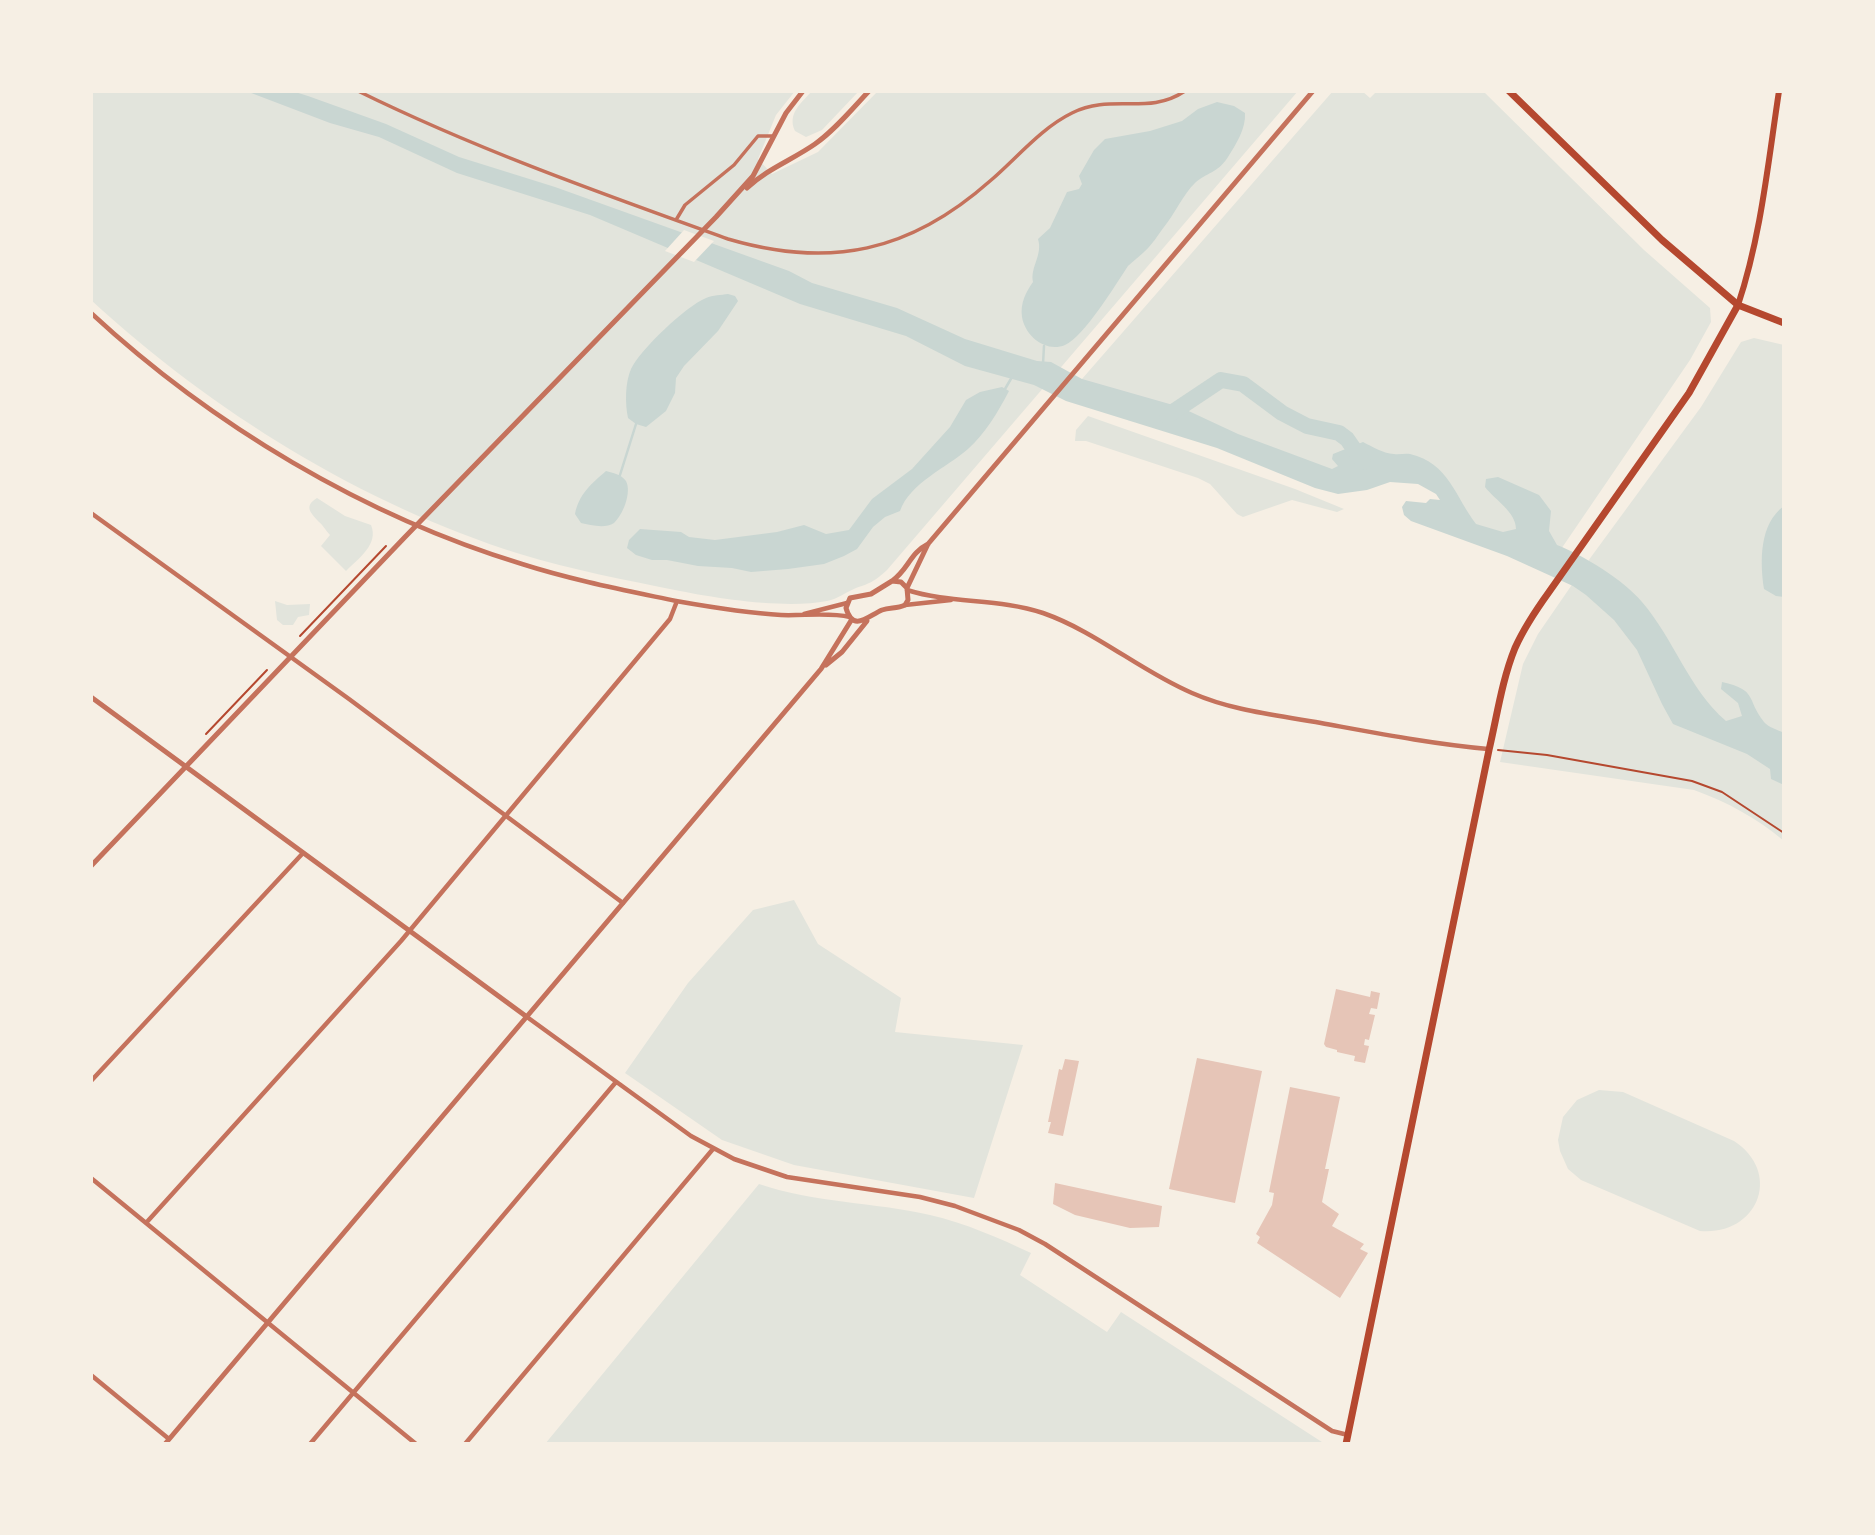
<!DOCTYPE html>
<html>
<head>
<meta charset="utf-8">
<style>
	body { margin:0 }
	#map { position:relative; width:1875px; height:1535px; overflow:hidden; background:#f6efe4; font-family:Commissioner,sans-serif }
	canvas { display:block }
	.frame { position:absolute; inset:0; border:93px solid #f6efe4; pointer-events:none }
</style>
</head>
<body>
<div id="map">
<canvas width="1875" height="1535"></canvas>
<div class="frame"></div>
</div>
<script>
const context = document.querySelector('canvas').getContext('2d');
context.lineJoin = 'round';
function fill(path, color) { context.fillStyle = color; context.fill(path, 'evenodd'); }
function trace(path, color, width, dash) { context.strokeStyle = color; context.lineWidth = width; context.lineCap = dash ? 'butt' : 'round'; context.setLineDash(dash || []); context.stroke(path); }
fill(new Path2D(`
	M91,91H795L776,115L758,159L772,174L818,152L878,91H1298L887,570C875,581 871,583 856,588C846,592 838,599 827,601C787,609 720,599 680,591C626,580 572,570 520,554C361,504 213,412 91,300Z
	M812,91H859L822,130L806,137L795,131C787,114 801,103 812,91Z
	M1333,91H1362L1370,98L1377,91H1483L1644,250L1710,308L1711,322L1690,360L1555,558L1480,536L1441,487L1411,468L1335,477L1075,387Z
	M1754,338L1784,345V841C1757,818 1727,802 1694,790L1500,762L1523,664L1538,634L1591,557L1701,407L1741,342Z
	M1088,416L1295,489L1344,509L1337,512L1292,500L1243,517L1237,514L1210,484L1198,478L1086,441H1075L1076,430Z
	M317,498L345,516L371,525C379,544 359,558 346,571L321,546L330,535C326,531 323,525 318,521C310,512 304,506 317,498Z
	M275,601L287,605L310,604L309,615L298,617L293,625H283L277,620Z
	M794,900L818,944L901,998L895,1032L1023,1045L974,1198L794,1165L722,1140L625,1073L688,983L753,910Z
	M1599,1090L1623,1092L1734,1141C1783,1173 1758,1236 1700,1231L1581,1180L1568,1169L1560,1151L1558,1140L1563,1117L1577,1100Z
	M759,1184C814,1203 874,1202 930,1215C965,1223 999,1238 1031,1253L1020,1275L1107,1332L1121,1312L1325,1444H545Z`), '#e2e4dc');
fill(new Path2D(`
	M246,91H292L308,96L386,124L459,157L555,187L789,271L812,283L897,308L965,339L1037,361L1051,362L1082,379L1180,407L1238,434L1332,469L1338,466L1332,459L1333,454L1363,442C1373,447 1382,453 1394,454C1399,455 1405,453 1410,454C1449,463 1455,497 1476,524L1503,532L1516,529C1516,512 1495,500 1485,487L1486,479L1498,477L1539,495L1551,511L1549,531L1557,545C1583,555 1624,580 1642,602C1674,639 1688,688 1726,721L1742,716L1738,703L1721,689L1722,682C1758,690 1746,699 1764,722C1768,727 1778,730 1784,733V785L1771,779L1770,769L1747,754L1673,724L1662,704L1637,650L1614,620L1586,595L1573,586L1507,556L1411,521L1404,515L1402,507L1406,501L1426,503L1430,499L1440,500L1436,494L1418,484L1390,482L1367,490L1338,494L1315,488L1217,448L1066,401L1034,385L965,366L906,336L800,304L590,215L457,173L379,137L330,123Z
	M1217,102L1234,106L1245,113C1246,129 1236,144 1228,157C1217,174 1207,172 1195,183C1184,193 1174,215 1164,227C1158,235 1152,245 1144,252C1139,257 1133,261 1128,266C1116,284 1084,337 1065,345C1046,353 1025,336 1022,317C1020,303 1026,292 1033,282C1030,267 1043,255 1038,239L1050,228L1067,192L1079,189L1082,184L1079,176L1094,150L1105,139L1150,131L1182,121L1198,109Z
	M728,294L735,296L738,301L718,331L684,366L676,378L675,393L666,411L646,427L636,424L628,418C625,403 625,383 631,369C640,350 686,306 706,298C713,295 721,295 728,294Z
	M1002,387L1009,391C998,412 985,434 968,449C946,468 910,483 900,511L885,517L873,527L857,549L844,556L824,564L788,569L751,572L732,568L698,566L667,560H652L636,555L627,548L629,540L640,529L681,532L689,537L715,540L777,532L804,525L826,534L849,530L872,499L912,469L950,427L966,400L980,392Z
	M606,471C613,473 621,474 626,481C632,492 623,515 614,523C605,529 590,525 581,523L575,514C579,494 591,484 606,471Z
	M1784,506V597L1776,596L1764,589C1760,562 1759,524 1784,506Z`), '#c9d6d2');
fill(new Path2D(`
	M684,230L714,241L694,262L665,251Z`), '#f6efe4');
trace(new Path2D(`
	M1043,364L1044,346
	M1005,389L1012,377
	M620,475L636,424`), '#c9d6d2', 2.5);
trace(new Path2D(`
	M1167,416L1221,380L1243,384L1282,413L1307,426L1339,433L1347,439L1363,462`), '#c9d6d2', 16);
fill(new Path2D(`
	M1336,989L1370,997L1371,991L1380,993L1377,1009L1371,1008L1369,1014L1375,1015L1369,1040L1365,1039L1364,1045L1369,1046L1365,1063L1354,1061L1355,1056L1337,1052V1050L1326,1047L1324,1044Z
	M1197,1058L1262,1071L1235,1203L1169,1189Z
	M1065,1059L1079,1061L1063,1136L1048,1133L1051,1122H1048L1059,1069L1062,1070Z
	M1290,1087L1340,1097L1325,1169H1329L1322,1202L1339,1214L1332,1226L1364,1244L1360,1249L1368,1253L1340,1298L1257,1243L1260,1237L1256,1234L1272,1205L1274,1193L1269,1192Z
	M1055,1183L1162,1206L1159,1227L1130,1228L1075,1215L1053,1204Z`), '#e6c5b7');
trace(new Path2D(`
	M300,636L386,546
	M206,734L267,670
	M1498,750L1547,755L1692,781L1722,792L1784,833`), '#b5482f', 2);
trace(new Path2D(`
	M358,91C478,150 603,194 728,239C830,269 910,252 990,181C1016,159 1041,128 1072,113C1112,93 1148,116 1185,91
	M676,220L685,205L734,165L758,136H773`), '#c5725c', 3.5);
trace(new Path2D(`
	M91,313C212,425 364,516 522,564C572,580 624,590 676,601C710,607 746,613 781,615C803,616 828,612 850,617
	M91,513L349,699L623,903
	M907,590C951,604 999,598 1043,613C1097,632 1140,671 1192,693C1233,711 1277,715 1321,723C1376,733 1432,744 1488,749
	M905,605L951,600
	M804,614L847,603
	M527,1017L691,1136L734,1159L787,1177L920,1197L955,1206L1019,1230L1045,1244L1332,1431L1348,1435
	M91,1081L303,853
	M91,1178L416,1444
	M146,1223L401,941L670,619L677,601
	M91,1375L169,1439
	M310,1444L616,1082
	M465,1444L713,1149`), '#c5725c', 4.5);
trace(new Path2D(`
	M747,188C767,169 792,160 815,144C835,130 852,109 869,91
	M892,581L901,582L907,588L908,600L905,605C897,609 890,607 882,610C868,616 853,633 846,608L850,598L871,594Z
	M892,581C908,570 910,553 928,544
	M907,588L928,544L1313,91
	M826,665L842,652L867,621
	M91,697L527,1017
	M91,866L405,537L716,217L753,176L786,113L803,91
	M165,1444L821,669L852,619`), '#c5725c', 5);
trace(new Path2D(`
	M1738,305C1761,236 1768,163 1779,91`), '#b5482f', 6);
trace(new Path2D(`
	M1509,91L1662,240L1738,305`), '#b5482f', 7);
trace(new Path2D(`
	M1346,1444L1489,750C1497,716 1502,680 1515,648C1524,628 1536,610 1549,592L1689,393L1738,305L1784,323`), '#b5482f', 7);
</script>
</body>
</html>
